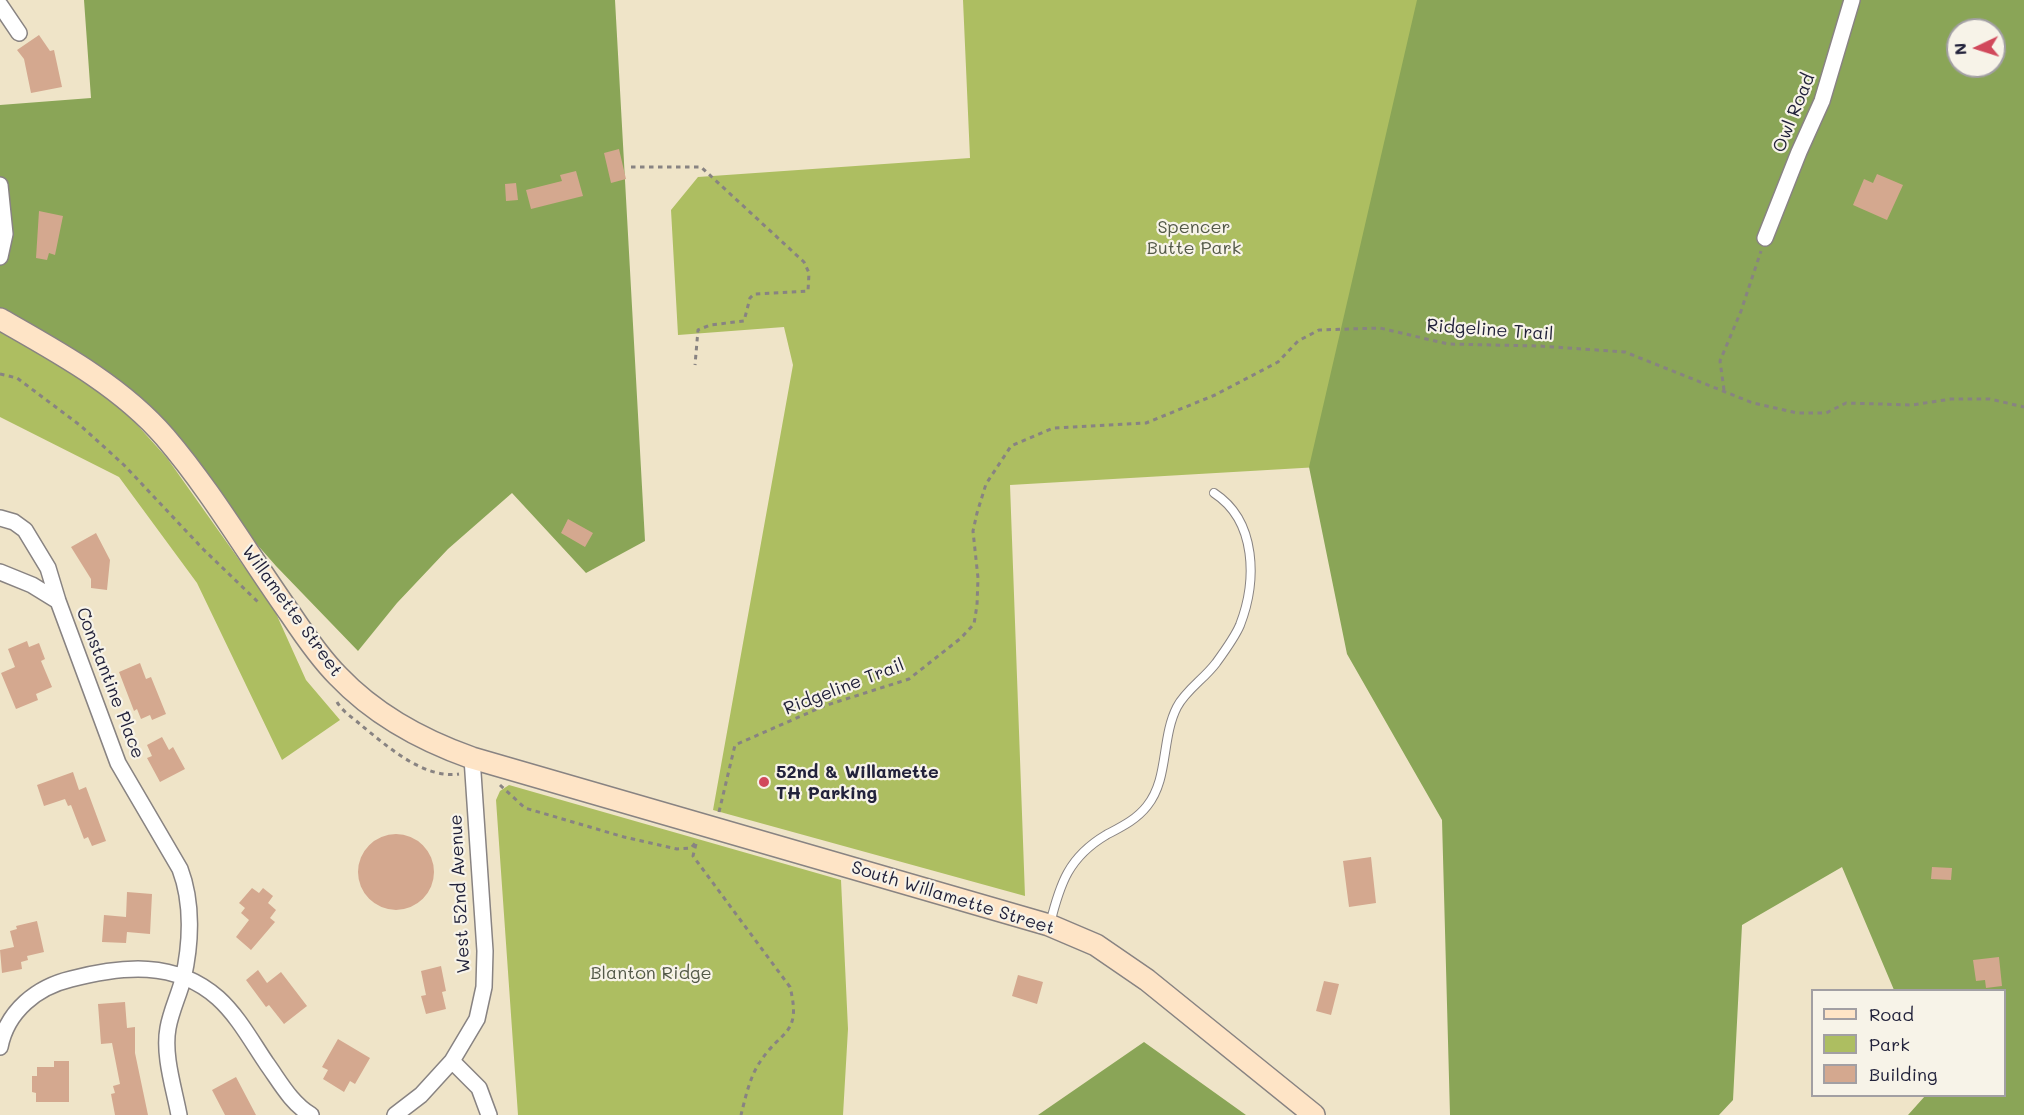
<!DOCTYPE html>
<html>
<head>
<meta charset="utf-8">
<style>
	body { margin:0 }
	#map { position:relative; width:2024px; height:1115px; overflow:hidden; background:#efe4c8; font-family:Mali,sans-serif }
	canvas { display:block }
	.legend { position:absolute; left:1811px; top:989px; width:195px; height:108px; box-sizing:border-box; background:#f7f3e8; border:2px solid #a29fa3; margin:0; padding:8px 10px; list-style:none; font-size:18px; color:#22223b }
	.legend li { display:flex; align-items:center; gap:12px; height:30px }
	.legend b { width:30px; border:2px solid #a29fa3 }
	.north { position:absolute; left:1946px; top:18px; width:60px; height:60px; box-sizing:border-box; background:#f7f3e8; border:2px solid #a29fa3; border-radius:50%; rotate:266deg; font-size:16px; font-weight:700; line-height:24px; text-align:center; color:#22223b }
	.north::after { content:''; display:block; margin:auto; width:21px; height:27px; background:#d1495b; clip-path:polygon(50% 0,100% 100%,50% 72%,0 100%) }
</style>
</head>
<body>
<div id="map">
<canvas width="2024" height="1115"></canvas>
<ul class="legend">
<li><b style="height:8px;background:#fee4c6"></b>Road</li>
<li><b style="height:16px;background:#adbe61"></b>Park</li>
<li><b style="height:16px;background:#d4a88f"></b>Building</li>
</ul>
<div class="north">N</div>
</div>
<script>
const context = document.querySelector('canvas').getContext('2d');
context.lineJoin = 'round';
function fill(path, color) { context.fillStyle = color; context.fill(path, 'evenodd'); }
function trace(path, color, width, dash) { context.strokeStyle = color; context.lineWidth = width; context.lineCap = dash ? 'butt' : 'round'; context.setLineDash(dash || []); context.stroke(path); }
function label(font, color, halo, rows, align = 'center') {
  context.font = font + ' Mali,sans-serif'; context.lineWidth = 4.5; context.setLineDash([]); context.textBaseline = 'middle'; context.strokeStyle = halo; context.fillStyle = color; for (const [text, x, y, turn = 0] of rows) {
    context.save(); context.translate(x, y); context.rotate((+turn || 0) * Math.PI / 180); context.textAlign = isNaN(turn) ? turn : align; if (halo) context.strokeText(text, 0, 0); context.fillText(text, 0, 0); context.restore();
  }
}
fill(new Path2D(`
	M963,0H1417V6L1559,0L1422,461L1010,485L1025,896L713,810L793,365L784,327L678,335L671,210L698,177L970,158Z
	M0,332L60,365L122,408L167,458L274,609L306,680L340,720L282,760L197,583L119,477L0,417Z
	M509,785L841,880L848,1029L843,1115H518L496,800L500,791Z`), '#adbe61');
fill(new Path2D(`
	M84,0H615L645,541L586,573L512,493L448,549L397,603L358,651L276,566L151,424L0,320V105L91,98Z
	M1417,0H2024V1115H1908L1925,1096H2004V990H1894L1842,867L1742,925L1733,1100L1719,1115H1450L1442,820L1347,654L1309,467ZM1958,30H1994V66H1958Z
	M1144,1042L1246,1115H1037H1038Z`), '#8aa557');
fill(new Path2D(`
	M39,35L50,51L54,50L62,87L31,93L24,59L17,50Z
	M619,149L626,179L611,183L604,153Z
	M576,171L583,196L531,209L526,190L562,181L560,175Z
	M1877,174L1903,185L1887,220L1853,205L1864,179L1873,183Z
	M516,183L518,200L506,201L505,184Z
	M39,211L63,216L55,255L49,253L47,260L36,258Z
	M568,519L593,533L585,547L561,533Z
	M96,533L110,560L107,590L91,588V579L71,547Z
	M27,641L29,647L39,643L45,659L41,661L52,687L36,694L38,700L16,709L1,673L15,667L8,649Z
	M140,663L146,679L151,677L166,714L152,720L150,715L141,719L137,709L134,711L119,672Z
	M162,737L169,750L173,747L185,769L160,782L147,758L152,756L147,745Z
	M73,772L79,790L86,787L106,841L92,846L88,837L84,839L71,805L68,806L65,799L44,806L37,785Z
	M358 872a38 38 0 1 1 76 0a38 38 0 1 1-76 0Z
	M1371,857L1376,903L1349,907L1343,861Z
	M1932,867L1952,868L1951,880L1931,879Z
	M252,888L259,893L263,888L273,896L268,903L276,910L270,918L275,922L251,950L236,937L249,920L241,913L245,908L239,903Z
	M127,892L152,894L150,934L127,932L126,943L102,942L104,915L126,917Z
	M37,921L44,952L27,956L28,960L21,962L22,969L2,973L0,950L14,947L10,931L17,929L16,926Z
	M1999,957L2002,986L1986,988L1985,980L1976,981L1973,960Z
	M441,966L446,991L442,992L446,1009L426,1014L421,996L426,995L421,971Z
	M258,970L267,983L281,972L307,1006L284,1024L269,1005L266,1007L246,980Z
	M1018,975L1043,982L1037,1004L1012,996Z
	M1324,981L1339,984L1331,1015L1316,1011Z
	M125,1002L127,1028L135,1027V1053L148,1115H115L111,1094L115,1093L113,1086L120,1084L112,1043L101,1044L98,1004Z
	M338,1039L370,1058L355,1084L350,1081L344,1092L323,1079L328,1070L322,1067Z
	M54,1061H69V1102H36V1093L32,1092V1076H37V1067H54Z
	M236,1077L256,1115H225L212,1090Z`), '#d4a88f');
const service = new Path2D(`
	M1050,924C1060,883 1069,857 1106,835C1121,827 1136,820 1147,806C1169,779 1161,738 1177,707C1186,690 1204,679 1216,663C1224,652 1235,637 1240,625C1257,581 1257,521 1214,493`);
const minor = new Path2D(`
	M0,5L19,33
	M0,185L5,234L0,257
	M1765,238L1799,152L1822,101L1852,0
	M0,518L14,522L25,530L48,568L58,601L118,763L180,869C193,903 191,944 183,979C179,995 171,1011 168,1028C163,1055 174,1088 179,1115
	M0,572L32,585L58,601
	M472,758L485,951L484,987L477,1019L452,1061L479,1088L489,1115
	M0,1047C7,1011 37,987 71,979C122,966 175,960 218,998C238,1016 252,1042 267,1064C280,1082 291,1103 311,1115
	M395,1115L421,1095L452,1061`);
const secondary = new Path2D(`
	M0,319C58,352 121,386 165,437C212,492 249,556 291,615C305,636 320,658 338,676C375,715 421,740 472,758L1049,925L1096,945L1147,980L1314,1115`);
trace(service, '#888382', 10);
trace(minor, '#888382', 18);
trace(secondary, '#888382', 24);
trace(new Path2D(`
	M631,167H701L804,262L809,273L808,291L754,294L750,298L744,321L710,325L698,330L695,365
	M0,374L17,378L81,426L124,465L203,549L259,603
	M1724,390L1720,361L1741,311L1761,251
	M337,702C342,711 353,718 361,725C387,746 423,779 459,774
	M500,785L525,808L624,837L677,849L691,848L696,842
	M719,812L735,745L824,706L909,679L961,638L974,624L977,605L978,578L973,531L977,513L986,484L1011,446L1053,428L1146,423L1215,395L1278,362L1298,341L1319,330L1380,328L1448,344L1539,346L1625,352L1753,403L1797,413H1826L1846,403L1912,405L1951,399H1990L2024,407
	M696,844L693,856L790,987C802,1036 781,1029 760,1062C750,1076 745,1099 741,1115`), '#888382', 3, [4.5, 4.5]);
trace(service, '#fff', 8);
trace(minor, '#fff', 15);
trace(secondary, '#fee4c6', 21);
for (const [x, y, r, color] of [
	[764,782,6,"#d1495b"]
]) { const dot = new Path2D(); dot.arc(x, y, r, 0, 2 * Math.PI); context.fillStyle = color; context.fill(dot); trace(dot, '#f7f3e8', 2); }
label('18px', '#22223b', '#f7f3e8', [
	["Owl Road",1794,113,-68],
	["Ridgeline Trail",1490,330,4],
	["Willamette Street",292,611,54],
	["Constantine Place",110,683,69],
	["Ridgeline Trail",844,687,-21],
	["West 52nd Avenue",460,894,-93],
	["South Willamette Street",953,898,17]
]);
label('18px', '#535948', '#f7f3e8', [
	["Spencer",1194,227],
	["Butte Park",1194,248],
	["Blanton Ridge",651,973]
]);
label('bold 18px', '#22223b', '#f7f3e8', [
	["52nd & Willamette",776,772],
	["TH Parking",776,793]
], 'left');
</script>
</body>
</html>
